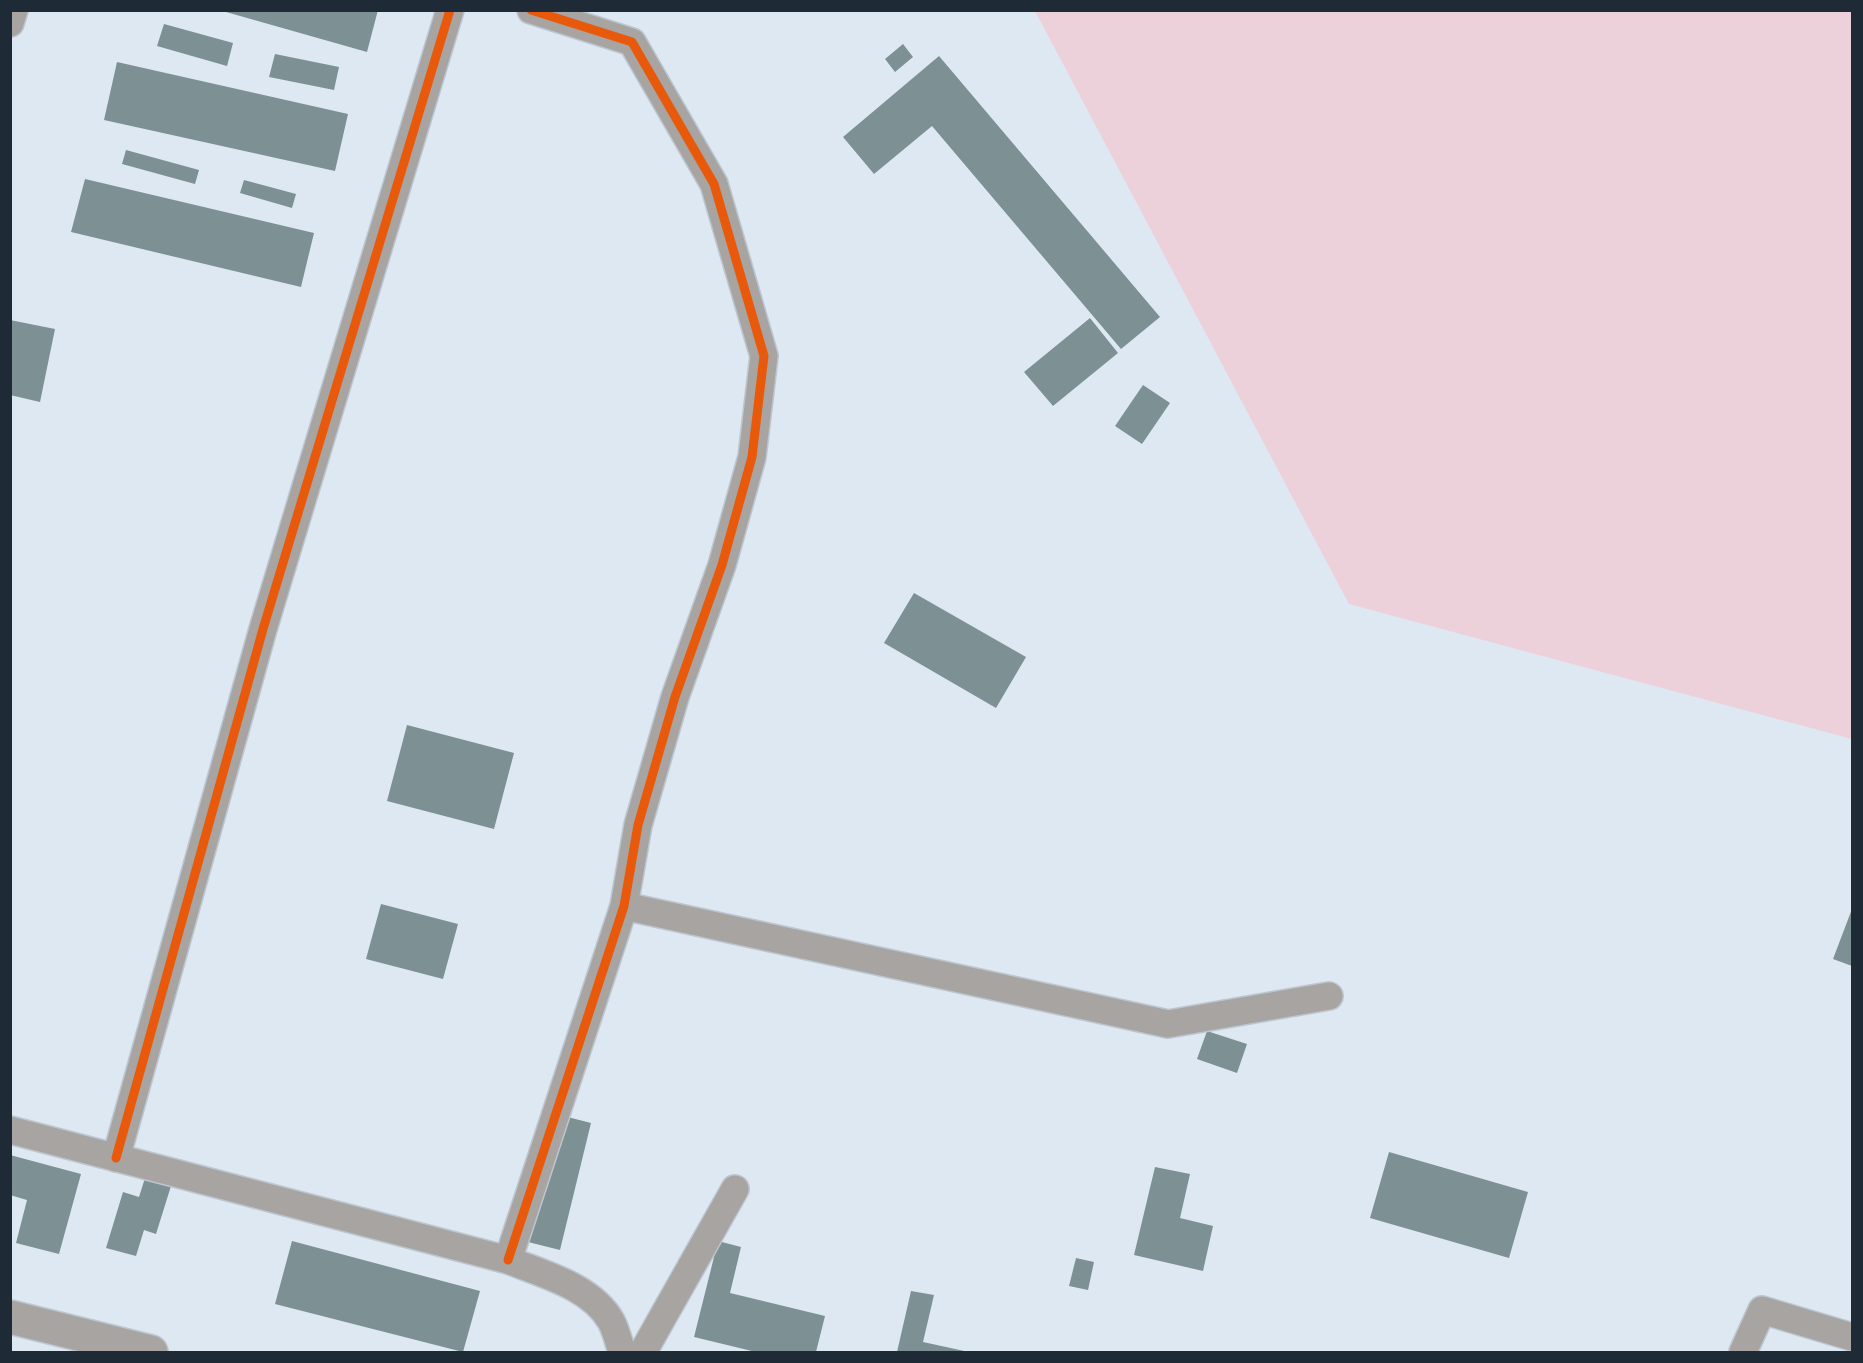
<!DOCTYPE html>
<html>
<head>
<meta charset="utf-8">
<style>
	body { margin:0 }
	#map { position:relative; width:1863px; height:1363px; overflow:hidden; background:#dde8f3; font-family:Poppins,sans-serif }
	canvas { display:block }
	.frame { position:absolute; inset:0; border:12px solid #1e2a36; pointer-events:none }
</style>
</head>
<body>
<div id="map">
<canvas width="1863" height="1363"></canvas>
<div class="frame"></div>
</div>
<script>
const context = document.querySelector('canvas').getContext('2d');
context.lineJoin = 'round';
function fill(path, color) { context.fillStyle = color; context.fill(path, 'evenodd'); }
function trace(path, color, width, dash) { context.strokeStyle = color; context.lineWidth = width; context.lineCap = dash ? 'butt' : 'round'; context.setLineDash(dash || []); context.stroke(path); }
fill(new Path2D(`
	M1035,11H1852V739L1349,604Z`), '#ecd0da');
fill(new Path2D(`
	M219,10H378L367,52Z
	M164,24L233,43L227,66L157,46Z
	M903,44L913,57L895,72L885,59Z
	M275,54L339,67L334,90L269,77Z
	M939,56L1160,317L1121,349L932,126L874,174L843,137Z
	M117,62L348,114L335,171L104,120Z
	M126,150L199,170L195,184L122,164Z
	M85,179L314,233L301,287L71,232Z
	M244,180L296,194L292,208L240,193Z
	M1090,318L1118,353L1053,406L1024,372Z
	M10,320L55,329L40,402L10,395Z
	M1143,385L1170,403L1142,444L1115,426Z
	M914,593L1026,657L996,708L884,643Z
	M407,725L514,753L494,829L387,801Z
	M381,904L458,924L443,979L366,959Z
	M1852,909V966L1833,959Z
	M1207,1031L1247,1044L1237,1073L1197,1059Z
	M556,1114L591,1123L560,1250L524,1241Z
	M1389,1152L1528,1192L1509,1258L1370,1218Z
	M10,1155L81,1174L59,1254L16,1243L27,1200L10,1195Z
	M1155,1167L1190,1174L1180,1218L1213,1226L1203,1271L1134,1255Z
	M145,1178L171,1186L156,1234L144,1230L136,1256L106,1248L123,1192L139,1197Z
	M292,1241L480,1291L463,1352L275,1304Z
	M718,1241L741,1247L730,1293L825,1316L816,1352H756L694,1337Z
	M1076,1258L1094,1262L1088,1290L1069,1286Z
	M911,1291L934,1295L923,1342L969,1352H897Z`), '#7d9094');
const minor = new Path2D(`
	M10,23L14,10
	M624,906L1168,1024L1329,996
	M10,1130L508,1260C542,1274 591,1286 611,1321C616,1330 619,1343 622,1352
	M116,1158L263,629L450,10
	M508,1260L624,906L638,825L675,697L722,565L752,457L764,356L714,184L632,42L531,10
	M643,1352L735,1189
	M1743,1352L1762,1310L1852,1337`);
const tertiary = new Path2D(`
	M10,1317L151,1352`);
trace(minor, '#bcc6cf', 30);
trace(tertiary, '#bcc6cf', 36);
trace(minor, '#a7a4a1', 27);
trace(tertiary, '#a7a4a1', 33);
trace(new Path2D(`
	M116,1158L263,629L450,10
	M508,1260L624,906L638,825L675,697L722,565L752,457L764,356L714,184L632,42L531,10`), '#e8590c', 9);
</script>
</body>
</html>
